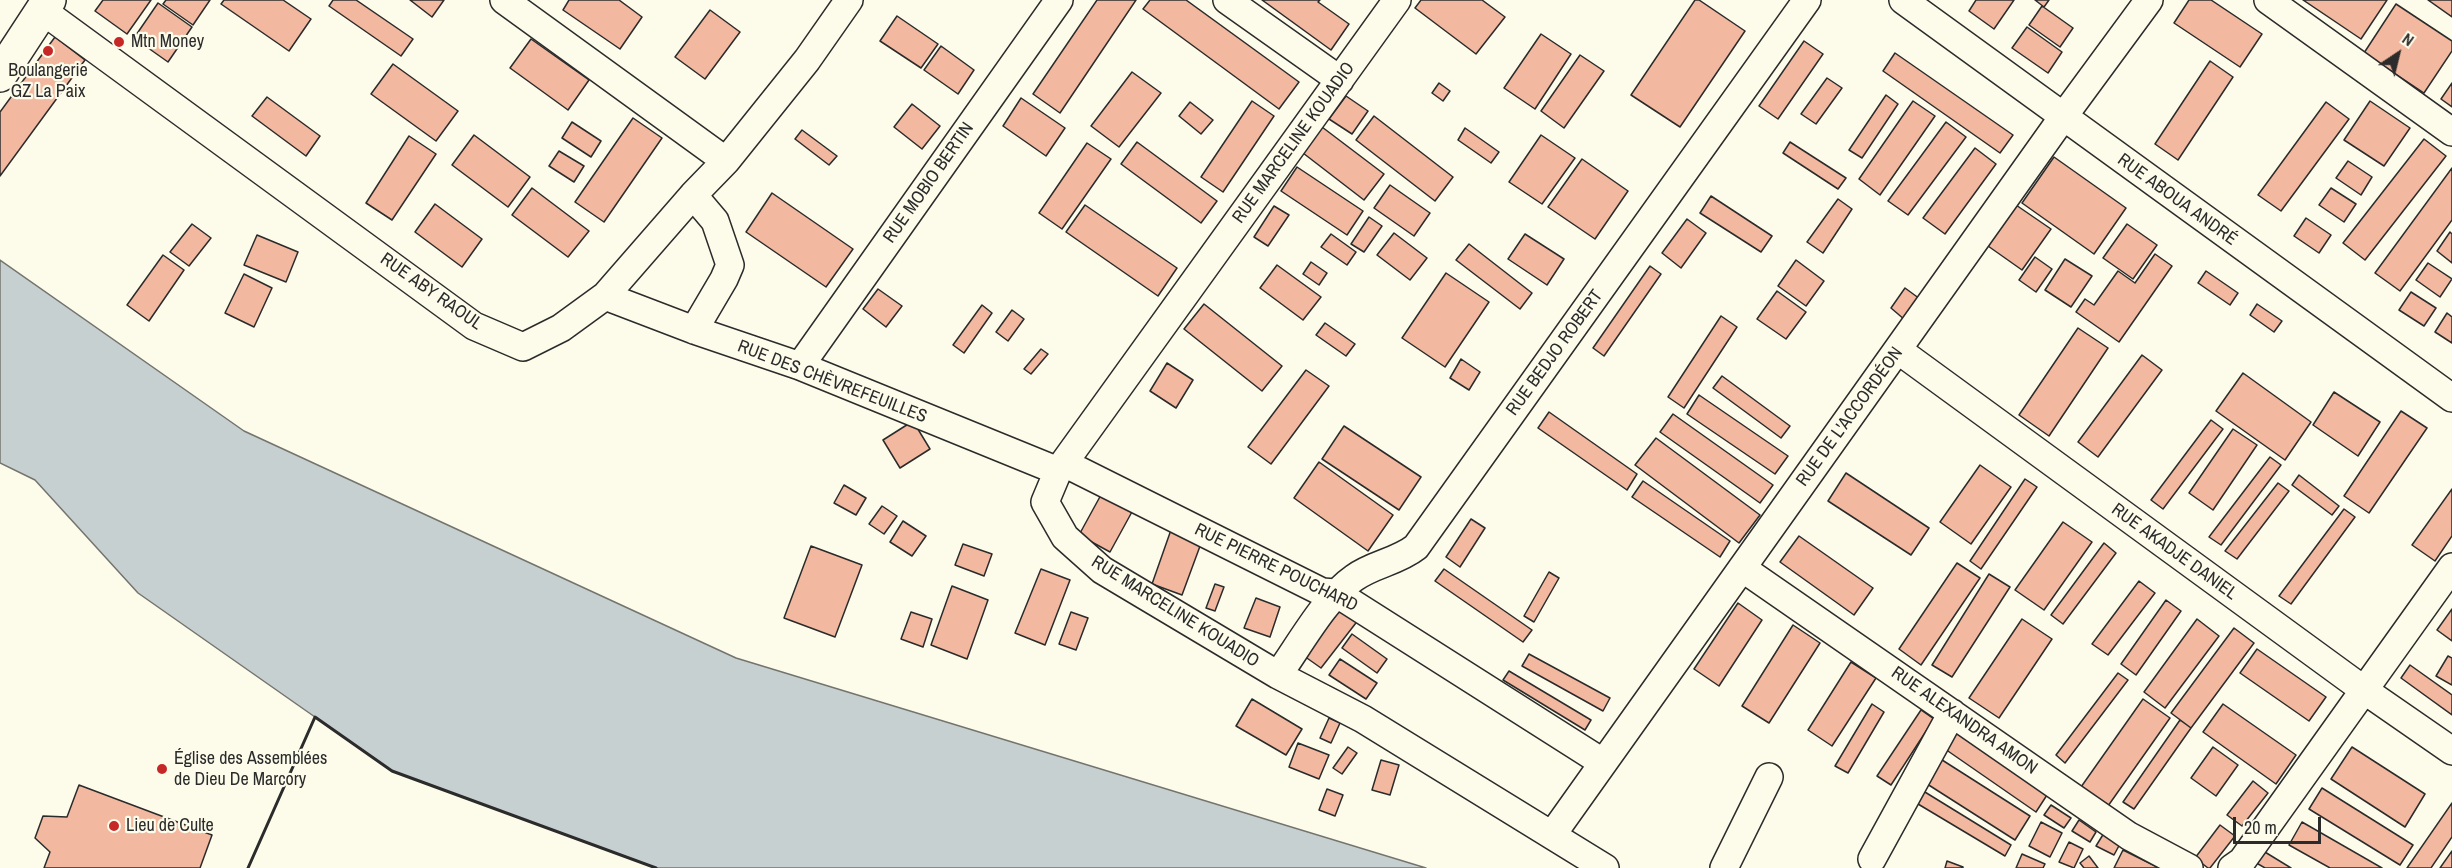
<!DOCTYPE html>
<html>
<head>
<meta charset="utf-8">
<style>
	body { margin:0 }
	#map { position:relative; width:2452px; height:868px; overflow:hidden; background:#fdfbea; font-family:"Archivo Narrow",sans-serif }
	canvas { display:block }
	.north { position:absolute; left:2368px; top:24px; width:60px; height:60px; -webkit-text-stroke:4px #fdfbea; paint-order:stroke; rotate:35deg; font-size:16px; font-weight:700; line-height:24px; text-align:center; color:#2b2b2b }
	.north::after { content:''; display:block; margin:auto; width:21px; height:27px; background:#2b2b2b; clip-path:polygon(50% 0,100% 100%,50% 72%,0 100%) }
	.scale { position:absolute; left:2233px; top:817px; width:88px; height:27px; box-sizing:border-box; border:3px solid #2b2b2b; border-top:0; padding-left:8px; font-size:18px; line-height:21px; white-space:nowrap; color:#2b2b2b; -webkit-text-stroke:4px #fdfbea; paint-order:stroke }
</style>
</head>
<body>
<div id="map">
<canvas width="2452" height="868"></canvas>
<div class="north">N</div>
<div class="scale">20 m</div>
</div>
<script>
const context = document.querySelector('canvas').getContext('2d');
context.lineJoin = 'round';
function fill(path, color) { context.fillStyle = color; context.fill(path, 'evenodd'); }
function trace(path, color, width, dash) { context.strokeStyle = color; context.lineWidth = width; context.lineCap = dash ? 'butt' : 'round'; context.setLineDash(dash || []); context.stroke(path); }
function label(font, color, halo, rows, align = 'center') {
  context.font = font + ' "Archivo Narrow",sans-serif'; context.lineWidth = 4.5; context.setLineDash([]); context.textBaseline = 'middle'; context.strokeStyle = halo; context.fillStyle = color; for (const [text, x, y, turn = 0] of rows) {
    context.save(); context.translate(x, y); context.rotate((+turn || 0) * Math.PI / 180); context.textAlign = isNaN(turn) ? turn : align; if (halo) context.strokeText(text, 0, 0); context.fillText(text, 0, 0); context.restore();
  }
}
const water = new Path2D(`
	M0,260L244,431L736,658L1426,868H656L392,771L138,593L35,480L0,463Z`);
fill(water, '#c7d0d0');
trace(water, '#74746e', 1.5);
const building = new Path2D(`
	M103,0H151L127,34L95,11Z
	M166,0H210L193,25L163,4Z
	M224,0H283L311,19L289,51L221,4Z
	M333,0H356L413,39L401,56L329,6Z
	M410,0H444L432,17Z
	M569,0H619L642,17L620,49L563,10Z
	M1097,0H1136L1060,113L1033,94Z
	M1150,0H1186L1299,82L1279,109L1143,9Z
	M1262,0H1320L1318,2L1349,24L1331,50Z
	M1421,0H1482L1505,17L1476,54L1415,8Z
	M1695,0H1699L1745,31L1680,127L1631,95Z
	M1976,0H2014L1994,29L1969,11Z
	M2035,0H2049L2044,7Z
	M2189,0H2211L2262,34L2240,67L2174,23Z
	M2303,0H2387L2361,39Z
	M2428,0H2452V17Z
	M158,3L192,27L168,62L134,38Z
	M2396,4L2452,41V51L2424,93L2364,53Z
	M2042,6L2073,28L2060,47L2029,25Z
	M710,10L740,32L705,79L675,57Z
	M897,16L938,44L921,68L880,41Z
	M2027,27L2062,52L2048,73L2012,48Z
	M1541,34L1571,54L1535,109L1504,88Z
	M55,37L85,60L0,176V112Z
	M531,39L589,80L568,110L510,68Z
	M1804,41L1823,54L1778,119L1759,106Z
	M941,46L974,70L958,94L924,70Z
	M1895,53L2013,135L2000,153L1883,71Z
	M1580,55L1604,71L1564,128L1541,111Z
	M2210,61L2233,77L2178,160L2155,144Z
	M393,64L458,111L436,141L371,94Z
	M1132,72L1161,93L1119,147L1091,126Z
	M1827,78L1842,88L1816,124L1801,114Z
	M1439,83L1450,91L1443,101L1432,93Z
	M2452,83V107L2441,99Z
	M1886,95L1898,104L1862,158L1849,150Z
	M1346,96L1368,111L1352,134L1329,119Z
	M267,97L320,136L306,156L252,116Z
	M1021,98L1065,128L1046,156L1003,126Z
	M1252,101L1274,116L1223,192L1201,177Z
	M1913,101L1935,116L1880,195L1859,179Z
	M2370,101L2410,128L2384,166L2344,140Z
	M1190,102L1213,120L1201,134L1179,116Z
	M2326,102L2349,119L2281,211L2258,195Z
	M912,104L940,126L922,149L894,127Z
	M1374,116L1453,177L1435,201L1356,140Z
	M633,118L662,138L604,222L575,202Z
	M572,122L601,141L591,157L562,138Z
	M1946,122L1966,137L1908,215L1888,201Z
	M1322,127L1384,174L1364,200L1303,153Z
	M1465,128L1499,152L1491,163L1458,140Z
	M802,130L837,156L829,165L795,139Z
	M474,135L530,177L508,207L452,165Z
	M1541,135L1575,158L1542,204L1509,182Z
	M409,136L436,154L392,220L366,203Z
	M2424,139L2446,156L2365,260L2343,243Z
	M1137,142L1217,201L1201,223L1121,164Z
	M1790,142L1846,178L1838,189L1783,153Z
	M1087,143L1111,159L1062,229L1039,213Z
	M1975,148L1996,164L1945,234L1923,218Z
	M559,151L584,166L574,182L549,166Z
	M2054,157L2126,208L2094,254L2022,203Z
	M1582,159L1628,191L1595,239L1548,207Z
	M2348,161L2372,177L2361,195L2336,178Z
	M1297,167L1363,211L1347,235L1281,191Z
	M2452,168V220L2400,291L2375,273Z
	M1390,185L1430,213L1414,236L1374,208Z
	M532,188L589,231L568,257L512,215Z
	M2331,188L2356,204L2344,222L2319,205Z
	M772,193L853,249L826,287L746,232Z
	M1711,196L1772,236L1761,252L1700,213Z
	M1838,199L1852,209L1823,253L1807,242Z
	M435,204L482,239L462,267L415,232Z
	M1085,205L1177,268L1158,296L1066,232Z
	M2016,205L2051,229L2022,270L1988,246Z
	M1274,206L1289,215L1268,246L1254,237Z
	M1369,217L1382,226L1364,252L1351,244Z
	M2306,218L2331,235L2319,253L2294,236Z
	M1687,219L1706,233L1681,268L1662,253Z
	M192,224L211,238L189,266L170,252Z
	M2127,224L2157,245L2133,279L2103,258Z
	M2450,232L2452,234V263L2437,251Z
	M1394,233L1427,258L1410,280L1377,255Z
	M1331,234L1356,252L1347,265L1321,247Z
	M1525,234L1564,259L1547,285L1508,259Z
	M257,235L298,252L286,282L244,265Z
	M1469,244L1532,293L1520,309L1456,260Z
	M2155,254L2172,266L2119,342L2076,312L2085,299L2094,305L2118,271L2135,283Z
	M163,255L184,270L149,321L127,305Z
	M2035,257L2052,269L2036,292L2019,280Z
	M2065,259L2092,276L2071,307L2045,290Z
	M1796,260L1824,281L1806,306L1778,286Z
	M1311,262L1327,273L1319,285L1303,274Z
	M2428,263L2452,279L2440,297L2416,280Z
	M1277,265L1321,297L1303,320L1260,288Z
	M1650,266L1661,274L1604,356L1593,348Z
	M2206,271L2238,293L2230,305L2198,283Z
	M1446,273L1489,302L1445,367L1402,338Z
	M244,274L272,288L254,327L225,313Z
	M1905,288L1920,299L1905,320L1891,308Z
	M878,289L902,306L886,327L863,309Z
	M1777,291L1806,312L1786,339L1757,319Z
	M2411,292L2436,308L2424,326L2399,310Z
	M1204,304L1282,366L1262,391L1184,329Z
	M2257,304L2282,321L2274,332L2250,315Z
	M982,305L992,313L964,353L953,345Z
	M1012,310L1024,319L1008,341L996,332Z
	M2447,313L2452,317V343L2435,332Z
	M1721,316L1737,327L1684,408L1668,397Z
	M1325,323L1355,344L1346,356L1316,335Z
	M2078,328L2108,348L2049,436L2019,415Z
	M1041,349L1048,354L1031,374L1024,369Z
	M2142,355L2162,370L2098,457L2078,442Z
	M1461,359L1480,372L1469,390L1450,378Z
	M1167,363L1193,380L1176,408L1150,391Z
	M1306,370L1329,386L1271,464L1248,447Z
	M2243,373L2311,422L2285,460L2216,411Z
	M1722,376L1790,426L1781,438L1713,388Z
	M2334,392L2380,422L2358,456L2313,425Z
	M1699,395L1788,456L1775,474L1687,414Z
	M2401,411L2427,428L2369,513L2344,496Z
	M1549,412L1637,474L1627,490L1538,428Z
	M1673,414L1773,485L1760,503L1660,432Z
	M2211,420L2223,429L2163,509L2151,500Z
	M913,421L930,449L900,468L883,440Z
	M1344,426L1421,477L1399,510L1322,459Z
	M2233,429L2257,445L2213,510L2189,493Z
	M1656,438L1760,515L1739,543L1635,465Z
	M2270,457L2281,465L2221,545L2209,537Z
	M1319,462L1393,515L1368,551L1294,498Z
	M1980,465L2011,487L1971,544L1940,522Z
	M1846,473L1929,528L1911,555L1828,501Z
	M2299,475L2339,506L2332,515L2292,485Z
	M2025,479L2037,487L1981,569L1970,561Z
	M1643,481L1730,541L1720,557L1632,497Z
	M2278,483L2289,491L2237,559L2225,551Z
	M844,485L866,498L856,515L834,503Z
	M2452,489V536L2435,561L2412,545Z
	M1102,493L1133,510L1110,552L1079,535Z
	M882,506L897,516L884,534L869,524Z
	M2344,509L2355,517L2291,604L2279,596Z
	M1471,519L1485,528L1460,567L1446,557Z
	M903,521L926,536L912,556L890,542Z
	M2063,522L2092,542L2044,610L2015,590Z
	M1172,527L1203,538L1182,595L1152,584Z
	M1799,536L1873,588L1854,615L1780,562Z
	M2104,543L2116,553L2063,624L2051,615Z
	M963,544L992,554L984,576L955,565Z
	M811,546L862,565L835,637L784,618Z
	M1957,563L1980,578L1921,665L1899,649Z
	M1041,569L1070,580L1045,645L1015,633Z
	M1444,569L1532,630L1523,642L1435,581Z
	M1549,572L1559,578L1534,622L1524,616Z
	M1989,574L2010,587L1952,677L1932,665Z
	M2139,581L2155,593L2108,655L2092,644Z
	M1215,584L1224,587L1215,611L1206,608Z
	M952,586L988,600L967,659L931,645Z
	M1256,598L1280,607L1270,637L1244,628Z
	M2166,600L2181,611L2136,675L2121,664Z
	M1738,603L1762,620L1719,686L1694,669Z
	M1343,606L1359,619L1321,668L1304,656Z
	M2452,609V641L2437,630Z
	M911,612L932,619L923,647L901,639Z
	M1071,612L1088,618L1076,650L1059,644Z
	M2022,619L2052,639L1999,718L1969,698Z
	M2197,619L2219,636L2165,708L2144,692Z
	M1793,625L1820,643L1769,723L1742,706Z
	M2234,628L2254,643L2191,728L2171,713Z
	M1352,634L1387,659L1377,673L1342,648Z
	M2257,649L2326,697L2309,721L2240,673Z
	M1529,654L1610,698L1603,711L1522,666Z
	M2448,656L2452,658V685L2436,676Z
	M1340,659L1377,683L1366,699L1329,675Z
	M1851,662L1876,678L1832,746L1808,730Z
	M2410,665L2452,695V715L2401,678Z
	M1509,671L1591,720L1585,730L1503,680Z
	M2118,673L2128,680L2065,763L2056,755Z
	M1252,699L1302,729L1286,755L1236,726Z
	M2143,699L2170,718L2108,806L2081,787Z
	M1872,704L1884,712L1848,773L1835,766Z
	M2223,704L2296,755L2276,784L2203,732Z
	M1921,710L1934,719L1891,785L1877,776Z
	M1329,718L1340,723L1331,743L1320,738Z
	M2180,720L2191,728L2134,809L2123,802Z
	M1956,733L2047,795L2036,812L1945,749Z
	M1298,743L1329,755L1319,779L1289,767Z
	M1348,747L1357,753L1342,774L1333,768Z
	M2213,747L2238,765L2216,796L2191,778Z
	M2352,747L2425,794L2405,827L2331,779Z
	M1939,758L2030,816L2015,840L1924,782Z
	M1381,760L1399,765L1390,795L1372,790Z
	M2253,781L2268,793L2242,826L2227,815Z
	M79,785L212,835L200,868H44L50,852L35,838L43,816L67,817Z
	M2322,788L2413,845L2400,865L2309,809Z
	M1327,789L1343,795L1335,816L1319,810Z
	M1920,789L2011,845L2005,856L1913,801Z
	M2452,803V837L2431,868H2407Z
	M2051,805L2071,818L2064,828L2044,815Z
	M2079,820L2096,832L2090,842L2072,831Z
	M2041,822L2062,833L2050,857L2029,846Z
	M2302,822L2382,868H2330L2289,845Z
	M2220,825L2235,836L2210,868H2208L2195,858Z
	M2104,833L2121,842L2114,855L2096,846Z
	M2069,842L2083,849L2074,868L2059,862Z
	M2260,849L2291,868H2265L2253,861Z
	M2123,850L2159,868H2114Z
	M2452,851V868H2440Z
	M2022,854L2045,864L2043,868H2016Z
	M2089,856L2098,868H2084L2080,863Z
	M1947,861L1963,867V868H1945Z`);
fill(building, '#f2b8a0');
trace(building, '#2b2b2b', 1.5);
const street = new Path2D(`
	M504,0L726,161
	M1227,0L1340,80
	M1397,0L1058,471L1045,502L1065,537L1102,570L1278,675L1363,719L1605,868
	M1903,0L2452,398
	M2268,0L2452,132
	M43,11L474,326L523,347L561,328L605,296L693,195L726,161L807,60L849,0
	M693,195L715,221L730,265L724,279L694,330
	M605,296L694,330L800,366L1058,471
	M1898,350L2364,690L2452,751
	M800,366L1059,0
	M1064,463L1322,592L1336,593L1602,762
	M1742,568L2129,836L2189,868
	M1278,675C1299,646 1325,598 1354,578C1373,564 1397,562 1416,547L1807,0
	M1552,835L2063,117L2149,0
	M1872,859L1952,713
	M1724,868L1769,777
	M2232,868L2242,861L2452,567`);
const secondary = new Path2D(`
	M0,75L49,0`);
trace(street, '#2b2b2b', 30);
trace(secondary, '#2b2b2b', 36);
trace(street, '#fdfbea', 27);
trace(secondary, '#fdfbea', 33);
trace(new Path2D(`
	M248,868L315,717L392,771L656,868`), '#2b2b2b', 3);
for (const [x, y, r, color] of [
	[119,42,6,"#c62828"],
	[48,51,6,"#c62828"],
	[162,769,6,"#c62828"],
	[114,826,6,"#c62828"]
]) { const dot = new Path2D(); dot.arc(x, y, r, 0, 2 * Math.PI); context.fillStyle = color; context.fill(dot); trace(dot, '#fdfbea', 2); }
label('18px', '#2b2b2b', '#fdfbea', [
	["Mtn Money",131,42],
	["Boulangerie",48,71,"center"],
	["GZ La Paix",48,92,"center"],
	["Église des Assemblées",174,759],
	["de Dieu De Marcory",174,780],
	["Lieu de Culte",126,826]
], 'left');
label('18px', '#2b2b2b', '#fdfbea', [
	["RUE MARCELINE KOUADIO",1294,143,-54],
	["RUE MOBIO BERTIN",929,183,-55],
	["RUE ABOUA ANDRÉ",2177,200,36],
	["RUE ABY RAOUL",431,292,35],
	["RUE BEDJO ROBERT",1555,353,-54],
	["RUE DES CHÈVREFEUILLES",832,382,21],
	["RUE DE L'ACCORDÉON",1850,417,-54],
	["RUE AKADJE DANIEL",2174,552,36],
	["RUE PIERRE POUCHARD",1276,568,26],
	["RUE MARCELINE KOUADIO",1175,612,32],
	["RUE ALEXANDRA AMON",1964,721,35]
]);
</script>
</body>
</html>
